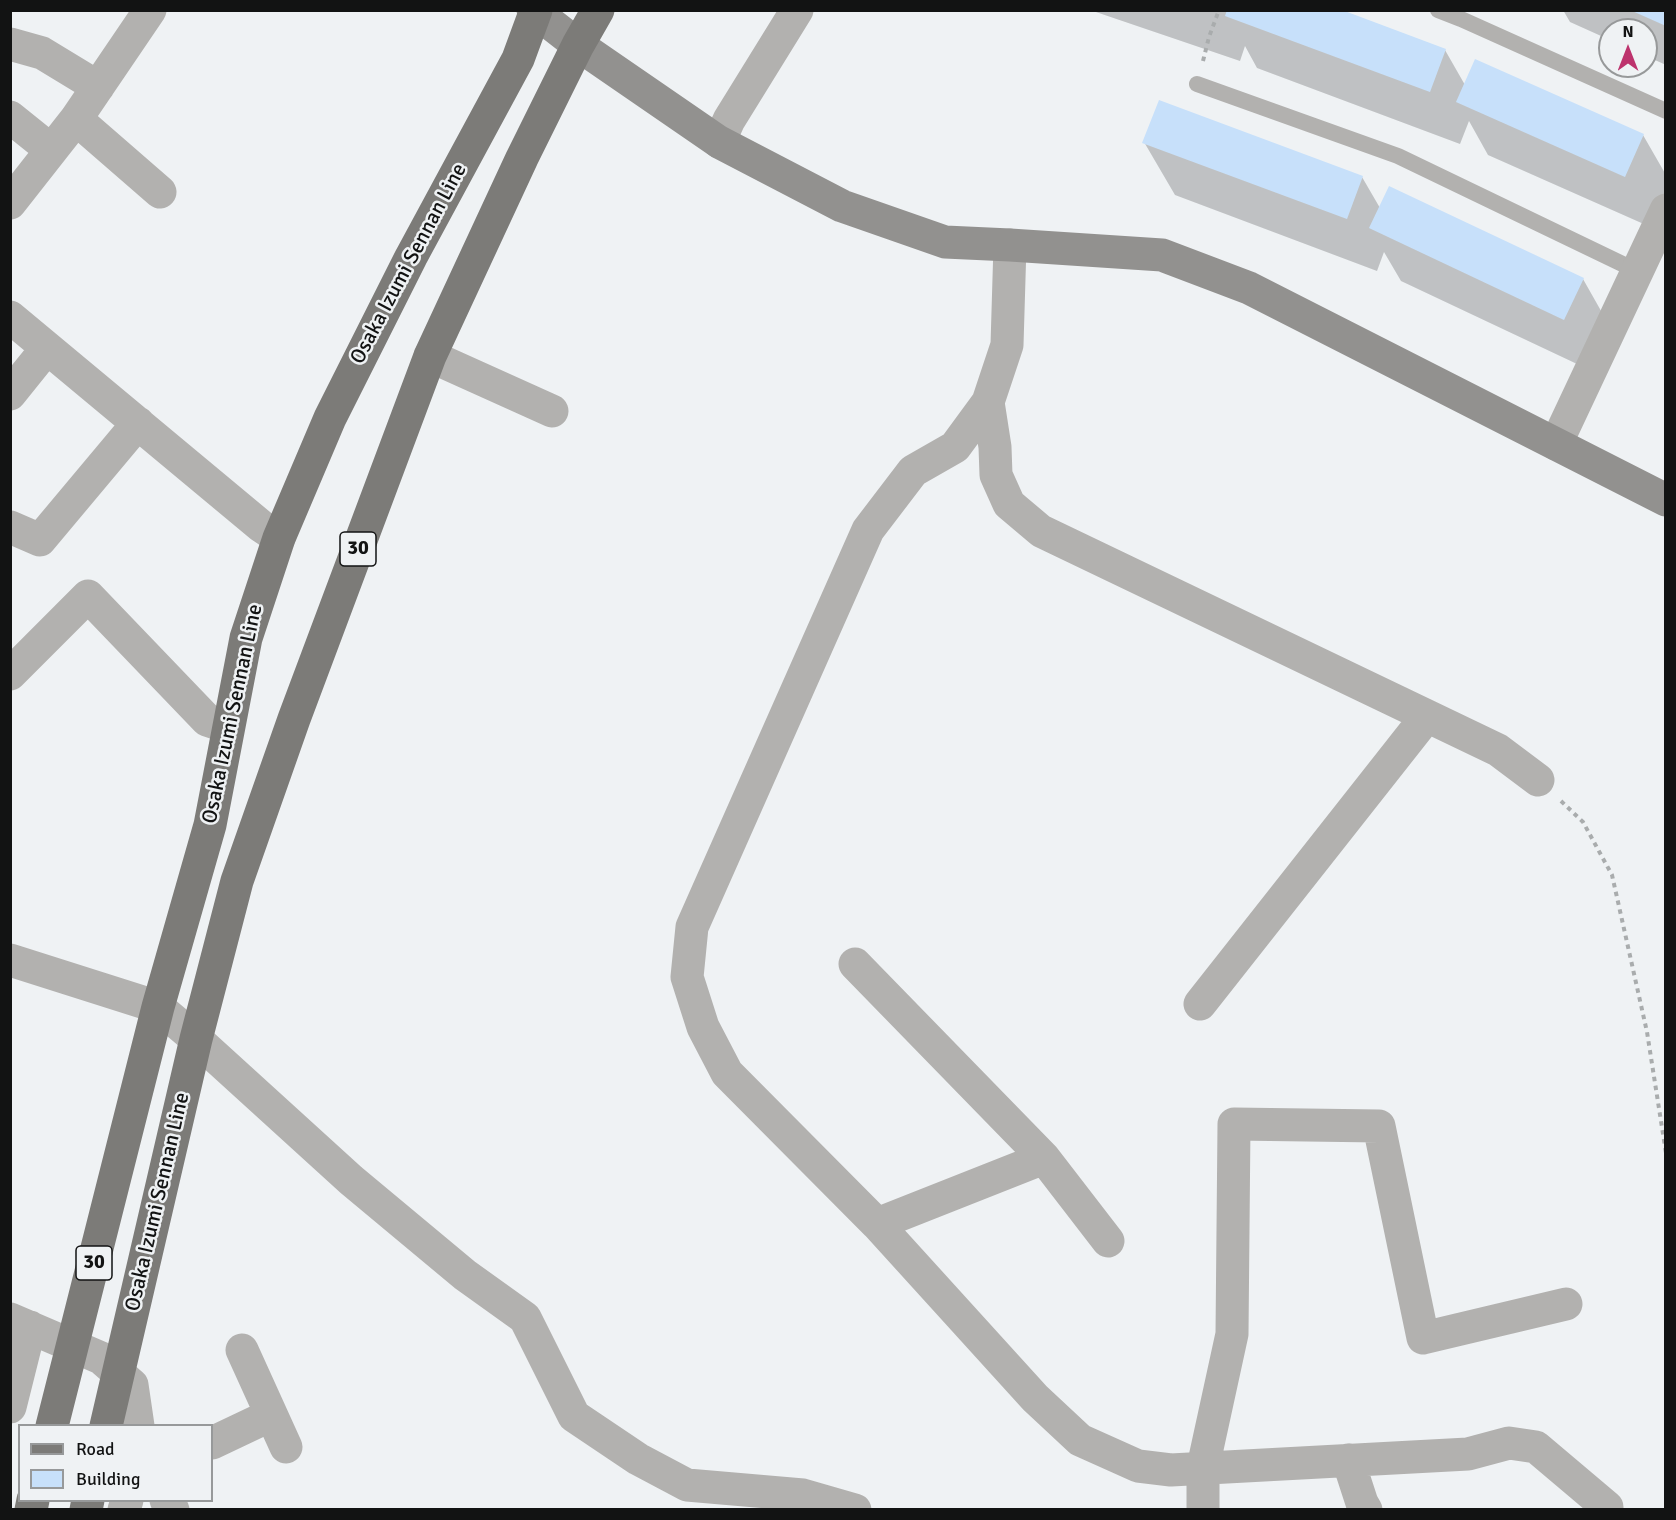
<!DOCTYPE html>
<html>
<head>
<meta charset="utf-8">
<style>
	body { margin:0 }
	#map { position:relative; width:1676px; height:1520px; overflow:hidden; background:#eff2f4; font-family:Signika,sans-serif }
	canvas { display:block }
	.frame { position:absolute; inset:0; border:12px solid #121313; pointer-events:none }
	.legend { position:absolute; left:18px; top:1424px; width:195px; height:78px; box-sizing:border-box; background:#eff2f4; border:2px solid #97999a; margin:0; padding:8px 10px; list-style:none; font-size:18px; color:#121313 }
	.legend li { display:flex; align-items:center; gap:12px; height:30px }
	.legend b { width:30px; border:2px solid #97999a }
	.north { position:absolute; left:1598px; top:18px; width:60px; height:60px; box-sizing:border-box; background:#eff2f4; border:2px solid #97999a; border-radius:50%; rotate:0deg; font-size:16px; font-weight:700; line-height:24px; text-align:center; color:#121313 }
	.north::after { content:''; display:block; margin:auto; width:21px; height:27px; background:#bd336d; clip-path:polygon(50% 0,100% 100%,50% 72%,0 100%) }
</style>
</head>
<body>
<div id="map">
<canvas width="1676" height="1520"></canvas>
<div class="frame"></div>
<ul class="legend">
<li><b style="height:8px;background:#7c7b78"></b>Road</li>
<li><b style="height:16px;background:#c7e0fa"></b>Building</li>
</ul>
<div class="north">N</div>
</div>
<script>
const context = document.querySelector('canvas').getContext('2d');
context.lineJoin = 'round';
function fill(path, color) { context.fillStyle = color; context.fill(path, 'evenodd'); }
function trace(path, color, width, dash) { context.strokeStyle = color; context.lineWidth = width; context.lineCap = dash ? 'butt' : 'round'; context.setLineDash(dash || []); context.stroke(path); }
function label(font, color, halo, rows, align = 'center') {
  context.font = font + ' Signika,sans-serif'; context.lineWidth = 5; context.setLineDash([]); context.textBaseline = 'middle'; context.strokeStyle = halo; context.fillStyle = color; for (const [text, x, y, turn = 0] of rows) {
    context.save(); context.translate(x, y); context.rotate((+turn || 0) * Math.PI / 180); context.textAlign = isNaN(turn) ? turn : align; if (halo) context.strokeText(text, 0, 0); context.fillText(text, 0, 0); context.restore();
  }
}
fill(new Path2D(`
	M1090,10H1338L1445,50L1465,85L1643,135L1666,175V205L1655,229L1488,155L1469,121L1460,144L1257,68L1245,46L1240,61Z
	M1563,10H1666V65L1646,56V30H1610V40L1570,22Z
	M1144,142L1362,177L1380,208L1583,279L1613,332L1594,372L1401,281L1384,252L1377,271L1175,195Z`), '#0003');
fill(new Path2D(`
	M1227,10H1342L1446,49L1430,92L1225,16Z
	M1630,10H1666V26Z
	M1475,59L1644,134L1625,177L1456,102Z
	M1159,100L1363,176L1347,219L1142,143Z
	M1389,186L1584,278L1564,320L1369,228Z`), '#c7e0fa');
trace(new Path2D(`
	M1203,61L1209,37L1219,10
	M1561,801L1583,822L1612,875L1647,1032L1666,1153`), '#a9acad', 4, [4.5, 4.5]);
trace(new Path2D(`
	M1438,10L1461,19L1666,111
	M1197,84L1398,156L1637,271`), '#b2b1af', 16);
trace(new Path2D(`
	M10,44L42,53L98,87
	M10,117L51,150
	M76,119L160,192
	M719,142L729,120L797,10
	M10,203L76,119L150,10
	M1010,245L1007,345L988,402L955,447L913,471L868,530L692,927L687,977L703,1027L727,1073L877,1224L1035,1398L1080,1440L1138,1466L1171,1470L1468,1454L1509,1443L1536,1447L1607,1507V1510
	M10,317L261,526L279,538
	M430,356L552,411
	M10,394L47,348
	M988,402L995,447L996,475L1009,504L1041,531L1498,750L1538,780
	M1556,444L1666,210
	M10,527L40,540L138,423
	M10,674L88,596L207,720L228,727
	M10,960L158,1007L196,1039L351,1180L465,1275L525,1318L574,1416L638,1459L687,1485L803,1495L855,1510
	M855,964L1044,1158L1108,1241
	M1200,1004L1427,716
	M877,1224L1044,1158
	M10,1319L101,1358L132,1385L138,1426
	M242,1350L286,1447
	M10,1407L30,1327
	M212,1443L271,1415
	M1348,1460L1362,1503L1366,1510
	M166,1500L173,1510
	M124,1510L127,1500
	M1203,1510V1467L1232,1334L1234,1124L1379,1126L1423,1338L1566,1304`), '#b2b1af', 33);
trace(new Path2D(`
	M533,10L578,45L719,142L842,206L945,242L1010,245L1162,255L1249,288L1666,500`), '#92918f', 33);
trace(new Path2D(`
	M52,1426L158,1007L210,825L246,638L279,538L330,418L411,257L518,59L536,10
	M106,1426L196,1039L237,881L294,719L430,356L522,158L578,45L598,10
	M31,1510L33,1500
	M86,1510L88,1500`), '#7c7b78', 33);
for (const [x, y, w] of [
	[358,549,36],
	[94,1263,36]
]) { const box = new Path2D(); box.roundRect(x - w / 2, y - 17, w, 34, 4.5); context.fillStyle = '#eff2f4'; context.fill(box); trace(box, '#121313', 1.5); }
label('bold 20px', '#121313', null, [
	["30",358,549],
	["30",94,1263]
]);
label('21px', '#121313', '#eff2f4', [
	["Osaka Izumi Sennan Line",409,264,-62],
	["Osaka Izumi Sennan Line",233,714,-78],
	["Osaka Izumi Sennan Line",158,1202,-77]
]);
</script>
</body>
</html>
